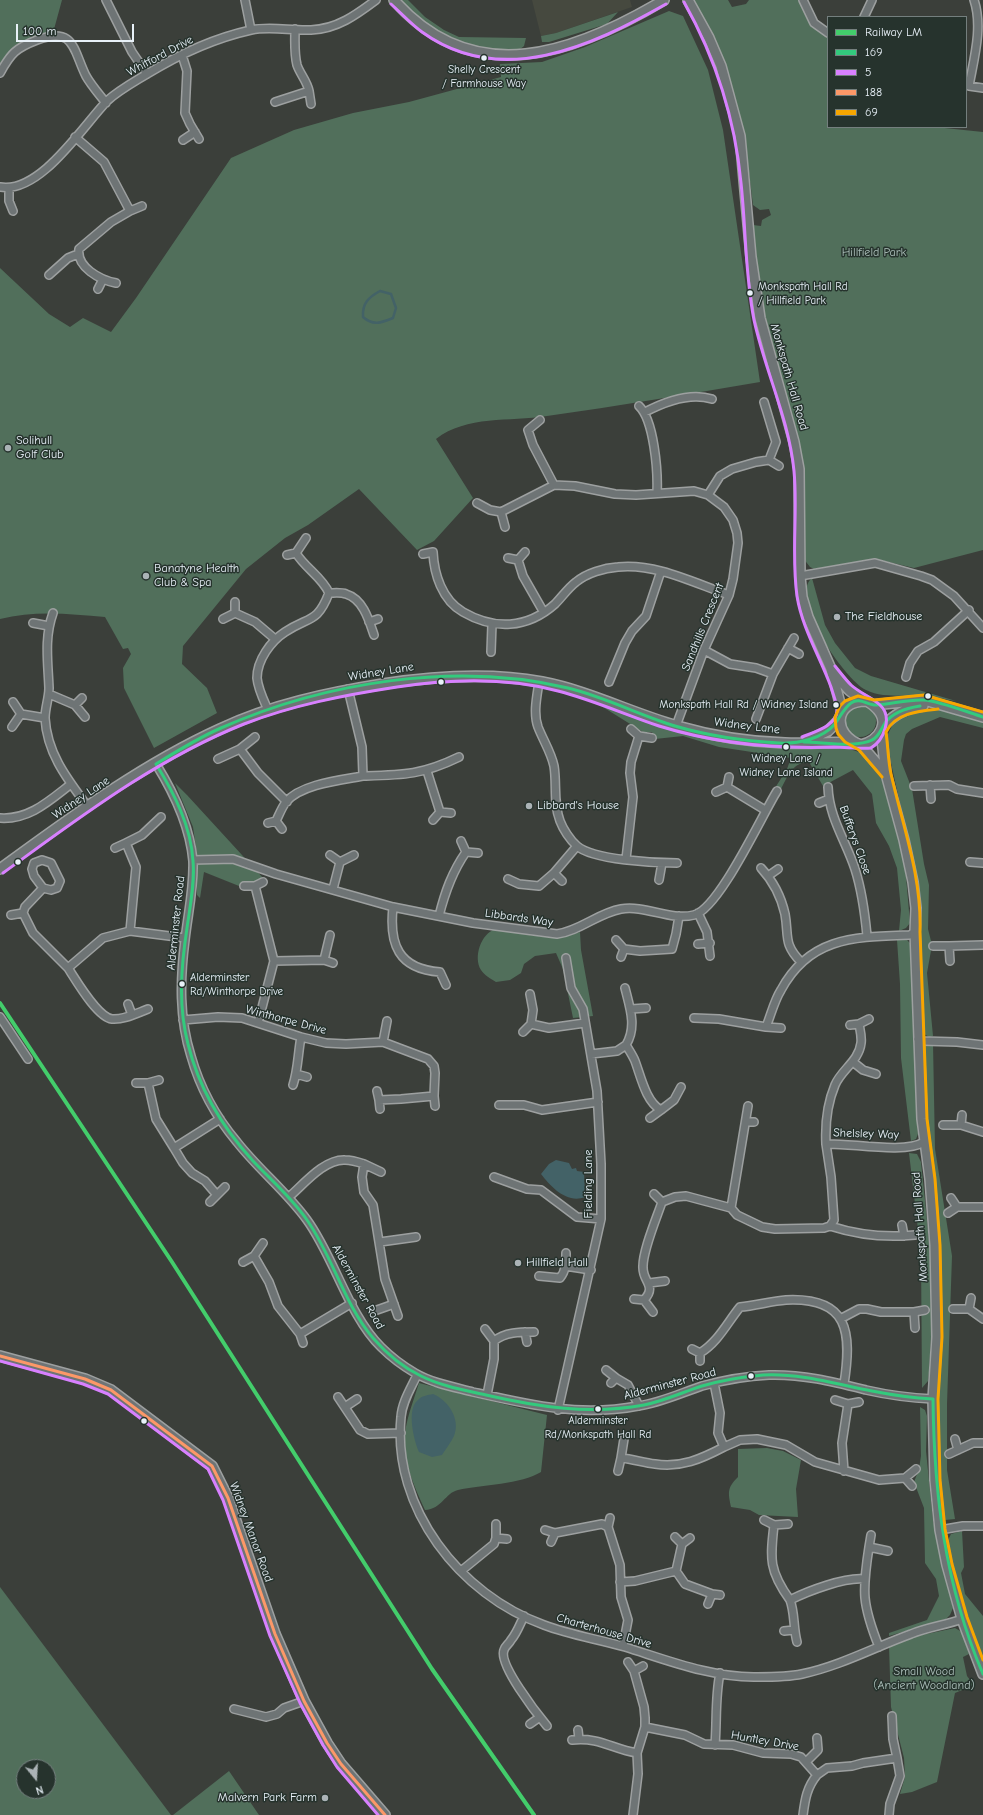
<!DOCTYPE html>
<html>
<head>
<meta charset="utf-8">
<style>
	body { margin:0 }
	#map { position:relative; width:983px; height:1815px; overflow:hidden; background:#3b3f3a; font-family:"Comic Neue",sans-serif }
	canvas { display:block }
	.legend { position:absolute; left:827px; top:16px; width:140px; height:112px; box-sizing:border-box; background:#26332d; border:1px solid #747f7e; margin:0; padding:5px 7px; list-style:none; font-size:12px; color:#e8f1f8 }
	.legend li { display:flex; align-items:center; gap:8px; height:20px }
	.legend b { width:20px; border:1px solid #747f7e }
	.north { position:absolute; left:16px; top:1759px; width:40px; height:40px; box-sizing:border-box; background:#26332d; border:1px solid #747f7e; border-radius:50%; rotate:162deg; font-size:11px; font-weight:700; line-height:16px; text-align:center; color:#e8f1f8 }
	.north::after { content:''; display:block; margin:auto; width:14px; height:18px; background:#abb3b6; clip-path:polygon(50% 0,100% 100%,50% 72%,0 100%) }
	.scale { position:absolute; left:16px; top:24px; width:118px; height:18px; box-sizing:border-box; border:2px solid #e8f1f8; border-top:0; padding-left:5px; font-size:12px; line-height:14px; white-space:nowrap; color:#e8f1f8; -webkit-text-stroke:3px #26332d; paint-order:stroke }
</style>
</head>
<body>
<div id="map">
<canvas width="983" height="1815"></canvas>
<ul class="legend">
<li><b style="height:5px;background:#43cd6b"></b>Railway LM</li>
<li><b style="height:5px;background:#33ca7d"></b>169</li>
<li><b style="height:5px;background:#d880ff"></b>5</li>
<li><b style="height:5px;background:#fc9868"></b>188</li>
<li><b style="height:5px;background:#f7a600"></b>69</li>
</ul>
<div class="north">N</div>
<div class="scale">100 m</div>
</div>
<script>
const context = document.querySelector('canvas').getContext('2d');
context.lineJoin = 'round';
function fill(path, color) { context.fillStyle = color; context.fill(path, 'evenodd'); }
function trace(path, color, width, dash) { context.strokeStyle = color; context.lineWidth = width; context.lineCap = dash ? 'butt' : 'round'; context.setLineDash(dash || []); context.stroke(path); }
function label(font, color, halo, rows, align = 'center') {
  context.font = font + ' "Comic Neue",sans-serif'; context.lineWidth = 3; context.setLineDash([]); context.textBaseline = 'middle'; context.strokeStyle = halo; context.fillStyle = color; for (const [text, x, y, turn = 0] of rows) {
    context.save(); context.translate(x, y); context.rotate((+turn || 0) * Math.PI / 180); context.textAlign = isNaN(turn) ? turn : align; if (halo) context.strokeText(text, 0, 0); context.fillText(text, 0, 0); context.restore();
  }
}
fill(new Path2D(`
	M532,0H630L632,7L556,33L541,36Z`), '#46493f');
fill(new Path2D(`
	M0,0H62L53,33L16,45L3,63H0Z
	M401,0H408L425,17L444,30L459,37L526,38L524,46C522,48 518,50 516,51C501,53 472,47 458,42C439,36 411,16 401,0Z
	M692,0H728L732,7L746,4L749,0H800L812,27L828,37V127H935L983,132V550L914,568L876,559L814,569L810,567L803,558L801,467L763,318L752,230L753,225L761,226L762,220L771,215L769,209L760,210L753,205C748,164 743,123 730,84C721,55 705,28 692,0Z
	M669,11L683,16L708,70L723,130L760,382C689,394 618,406 547,416C509,422 467,415 436,439L473,498L434,541L417,550L359,489L308,525L285,538L246,569L183,646L182,664L207,688L217,713L154,748L124,688L123,668L131,654L128,648L123,649L105,617C70,614 35,610 0,619V268L49,314L70,327L83,318L111,332L136,298L231,158L294,130L353,113L409,102L501,77L500,64L542,62L585,47Z
	M618,12L607,24L549,42H542L541,36L556,33Z
	M812,578L825,625L835,643L855,668L871,676L956,701C944,699 932,696 920,696C902,695 882,698 866,690C844,679 788,597 812,578Z
	M590,699L707,736L837,745L859,752L876,767L885,787L892,807L905,865L910,923L906,928L899,931L901,910L897,868L889,846L876,823L872,794L853,770L823,786L809,762C792,762 787,778 780,791L775,788L787,769L791,758L719,747L683,736L655,739L652,732H643Z
	M844 721a16 16 0 1 1 32 0a16 16 0 1 1-32 0Z
	M921,710H941L983,722V728L940,717L912,729L906,734L904,740L901,761L912,789L924,864L929,885L928,929L932,945L927,973L933,1036L929,1037L921,1032L909,844L891,763L887,736L892,726L901,718Z
	M175,783L187,795L264,879L239,886L204,872L200,898L197,895V854L193,827Z
	M495,929C522,933 555,943 580,932L581,950L593,1016L573,1018L563,969L556,953L535,956L524,964L521,973L510,980L496,982C491,979 484,975 481,970C473,957 481,934 495,929Z
	M906,939L911,944L918,1134L916,1139L911,1141L901,1058L900,984L897,940Z
	M933,1043L935,1149L952,1256L947,1404V1470L955,1519L945,1520L942,1515L938,1485L937,1445L942,1321L941,1271L927,1138L923,1046L926,1044Z
	M909,1153L917,1154L921,1162L931,1259L932,1319L929,1373L928,1381L922,1388L921,1255Z
	M419,1383L547,1415L541,1472C522,1484 481,1485 458,1490C445,1493 442,1509 425,1510C414,1486 402,1460 405,1433C407,1417 414,1399 419,1383Z
	M920,1407L925,1410L927,1416L926,1451L933,1520L953,1608L950,1615L946,1619L889,1636V1633L927,1620L939,1596L936,1579L925,1563L924,1508L914,1482L919,1469L921,1456Z
	M767,1448L783,1451L801,1460L796,1489L798,1517L759,1515L750,1510L731,1507C728,1492 727,1488 738,1477V1449Z
	M962,1531L964,1567L961,1573L965,1594L983,1616V1662L954,1579L947,1542L951,1534Z
	M0,1587L171,1815H0ZM24,1767H48V1791H24Z
	M955,1628L962,1632L969,1654L963,1657L967,1676L974,1685L955,1693L937,1782L912,1792L900,1794L905,1777L904,1758L891,1707L889,1646L917,1636Z
	M229,1771L259,1815H173Z`), '#516f5b');
fill(new Path2D(`
	M556,1160L569,1163L572,1169L576,1168L577,1171L584,1172L585,1197C567,1204 551,1187 541,1174L549,1164Z
	M433,1394C448,1400 461,1419 454,1436C451,1442 446,1449 442,1455L432,1457L419,1452C414,1441 406,1409 418,1400C421,1396 428,1395 433,1394Z`), '#436267');
trace(new Path2D(`
	M380,291L391,294L396,308L393,318C381,323 373,326 363,317C362,303 369,297 380,291Z`), '#436267', 2.5);
const street = new Path2D(`
	M106,0L132,52L147,74
	M245,0L251,30
	M803,0L814,23L828,33
	M974,0C983,27 974,58 969,86L983,88
	M864,17L872,0
	M182,55L187,71L185,113L190,124L199,139
	M0,73C11,53 16,48 37,40C75,26 73,50 86,76C91,85 99,94 106,103
	M309,91L311,104
	M275,102L309,91C307,81 300,74 297,65C294,53 295,41 295,29
	M75,137L104,162L130,211L111,222L79,249C76,267 100,280 116,283
	M183,140L195,132
	M0,187C40,194 82,127 107,101C119,90 134,82 147,74C178,55 215,38 251,30C271,26 291,31 311,30C337,29 356,15 376,0
	M9,188V201L13,211
	M130,211L142,206
	M49,275L68,258L78,254
	M98,289L103,279
	M764,402L776,442L769,460
	M639,406C654,420 658,471 657,493
	M645,412C666,401 690,392 712,399
	M540,420L528,430L533,445L554,485
	M708,495L720,476L732,469L756,462L769,460L779,466
	M477,503L490,510L501,512L554,485L575,486L615,494L636,495L694,491L708,495L724,507L733,520L737,533L738,543L733,579L729,595L704,650L676,726
	M501,512L505,527
	M423,554L433,552C434,574 442,600 463,612C494,630 527,629 555,604C562,597 568,588 576,582C587,573 604,568 618,567C656,563 694,583 729,595
	M287,555L296,553
	M508,558L518,560L525,552
	M518,560L523,576L543,611
	M800,576L875,563L921,576L932,580L954,596L983,628
	M329,593C334,593 341,592 346,594C363,599 369,620 374,635
	M53,613C44,638 48,662 49,688C49,698 45,708 45,718C47,754 68,780 88,807
	M235,613V602
	M223,619L235,613L255,622L275,639
	M369,622L378,619
	M33,623L49,626
	M788,648L799,654
	M704,650L730,664L756,668L773,674L756,719
	M491,652L492,624
	M773,674L794,638
	M906,677L910,663L918,651L934,642L969,610
	M539,682C537,696 533,713 538,727C543,740 551,752 554,766C557,784 553,803 560,821C563,829 570,840 577,846C593,860 655,863 677,863
	M609,682L625,643L632,631L646,616L661,571
	M49,694L75,705L85,717
	M13,702L21,714
	M75,705L82,698
	M268,710C264,701 258,689 257,678C257,660 271,641 285,632C309,616 317,624 329,593C322,577 305,568 296,553L306,538
	M12,727L21,714L45,718
	M631,729L639,736
	M240,749L255,737
	M218,759L240,749L258,773L287,802
	M156,764C174,793 190,826 193,861C194,888 188,913 185,940C180,979 179,1018 191,1056C200,1088 216,1117 237,1142C259,1170 286,1191 307,1220C334,1257 349,1316 381,1347C391,1357 403,1366 415,1373C432,1383 454,1387 473,1392C530,1405 579,1417 638,1406C660,1403 681,1393 702,1386C724,1380 747,1376 769,1375C803,1374 834,1382 866,1390C888,1395 911,1398 933,1399
	M427,771L440,812L433,820
	M363,776C403,775 422,775 459,757
	M930,785L931,799
	M914,786L949,785L957,789L983,793
	M727,787L729,777
	M828,787C829,818 846,841 855,869C862,891 865,914 867,936
	M716,792L727,787L765,810
	M819,803L829,799
	M440,812L451,813
	M0,818C29,820 49,801 71,784
	M276,821L282,829
	M268,823L276,821C279,815 282,807 286,802C301,784 341,780 363,776L362,747L348,689
	M461,841L466,852
	M115,848L126,843
	M330,855L340,862
	M626,859L633,797L630,773L631,762L639,736L652,738
	M193,860L233,859L276,874L393,907L473,923L557,934C580,931 598,913 621,909C646,905 670,921 694,915C719,909 762,815 777,791
	M970,862L983,863
	M761,868C773,881 781,896 785,914C789,936 783,944 801,962
	M554,873L562,881
	M768,876L778,869
	M508,879L519,884L539,886L554,873L577,846
	M659,880L662,863
	M244,886H255L274,961
	M255,886L263,882
	M43,888L51,890L57,888L60,881L51,863L42,860L34,863L32,869L34,876L43,888L25,907L23,913L33,933L68,968
	M333,889L340,862L354,855
	M393,907C389,944 398,969 440,972L446,985
	M698,913L707,932L710,956
	M11,915L23,913
	M439,916C445,892 452,872 466,852L478,853
	M130,931L136,867L126,843L142,835L161,817
	M616,940L624,949
	M698,944L710,943
	M933,946H949
	M621,957L624,949L640,951L672,949L676,934L679,916
	M324,960L333,963
	M950,961L949,946L983,945
	M625,988C630,1008 637,1027 626,1045
	M530,994L533,1010L531,1024L549,1028L585,1023
	M128,1004L132,1015
	M148,1009C137,1013 124,1020 112,1019C97,1017 76,980 68,968L103,938L130,931L185,938
	M631,1009L646,1008
	M0,1017L28,1059
	M694,1018L719,1019L766,1027C771,1015 774,1001 781,990C810,936 856,937 910,935L915,932
	M183,1020L218,1017L242,1018L301,1037L326,1043L346,1044L383,1042L428,1059L434,1066L435,1073L434,1096L401,1099L379,1100L380,1109
	M258,1023L274,961L324,960L330,935
	M850,1025L859,1024
	M766,1027L781,1028
	M523,1032L531,1024
	M918,1039L922,1041L957,1042L983,1045
	M383,1042L387,1021
	M591,1054L617,1051L626,1045C629,1050 633,1056 635,1061C641,1077 646,1102 661,1110L674,1100L681,1087
	M853,1062L863,1070L876,1074
	M296,1074L307,1077
	M136,1083H148L156,1119L174,1148
	M148,1083L159,1080
	M293,1085C298,1070 298,1053 301,1037
	M377,1091L379,1100
	M434,1096L435,1106
	M499,1105H524L542,1110L598,1102
	M650,1118L661,1110
	M746,1122H754
	M943,1125H961L983,1132
	M961,1125L962,1115
	M826,1144C825,1123 827,1104 835,1085C841,1070 859,1061 861,1043C862,1037 860,1030 859,1024L869,1019
	M364,1164L381,1172
	M494,1177L527,1189L541,1190L577,1217L601,1219
	M654,1194L662,1202
	M217,1195L225,1187
	M289,1197C304,1184 324,1159 345,1160C351,1160 358,1162 364,1164L362,1177L364,1192L373,1205L385,1279L398,1316
	M951,1198L957,1207
	M210,1202L217,1195L205,1181L192,1173L183,1163L174,1148L220,1119
	M731,1208L748,1106
	M948,1213L957,1207H983
	M902,1225L904,1236
	M830,1226C858,1235 886,1238 915,1235
	M380,1242L416,1237
	M254,1256L263,1243
	M243,1262L254,1256L269,1282L278,1306L300,1334L352,1303
	M565,1266L591,1270
	M539,1276L560,1278C566,1271 566,1262 566,1253
	M649,1283L665,1281
	M634,1299L644,1300C657,1286 643,1282 643,1268C642,1252 657,1217 662,1202L675,1197L686,1196L731,1208L737,1215L762,1227L775,1229L824,1228L830,1226L834,1220L831,1177L826,1144C851,1143 905,1154 924,1142
	M644,1300L653,1312
	M953,1309H969L983,1319
	M969,1309L971,1298
	M377,1310L394,1304
	M914,1312L925,1310
	M842,1318L859,1309H867L881,1312H914L915,1328
	M485,1329L494,1341
	M525,1332L527,1342
	M300,1334L303,1343
	M692,1349L700,1353
	M700,1361V1353C718,1342 727,1323 740,1307C755,1306 771,1301 786,1300C849,1297 852,1332 844,1384
	M606,1370L616,1378
	M417,1375C411,1388 402,1402 401,1417C392,1508 460,1595 544,1625C570,1635 598,1639 625,1647C667,1660 712,1678 757,1677C771,1677 788,1677 802,1674C840,1666 875,1647 911,1634C928,1627 946,1625 962,1619
	M611,1383L616,1378L628,1385L639,1406
	M714,1383L720,1413L718,1433L724,1447L740,1440L757,1439L786,1445L815,1462L879,1480L905,1478L916,1469
	M487,1395L494,1359V1341C505,1332 520,1332 534,1332
	M338,1397L360,1430L368,1434L401,1433
	M835,1400L848,1404L842,1443L844,1471
	M848,1404L859,1402
	M345,1407L357,1399
	M558,1410L601,1219V1164L597,1091L583,1009L571,988L566,958
	M624,1439L621,1458C633,1459 644,1463 655,1464C681,1468 701,1459 724,1447
	M955,1439L958,1450
	M949,1454L973,1443H983
	M618,1471L621,1458
	M905,1478L912,1486
	M764,1520L774,1525
	M788,1524L774,1525C770,1559 769,1571 790,1600C808,1591 845,1577 864,1579
	M608,1527L610,1518
	M545,1530L555,1533
	M940,1530L963,1526H983
	M675,1537L682,1544L676,1571
	M496,1538V1524
	M551,1542L555,1533L602,1524L608,1527L620,1565L621,1597L628,1620L623,1646
	M682,1544L690,1538
	M869,1547L871,1535
	M461,1571L494,1544L496,1538L507,1539
	M620,1582L635,1581L676,1571L685,1584L712,1594L708,1604
	M712,1594L720,1595
	M790,1600C795,1613 793,1627 797,1642
	M524,1616C520,1624 517,1633 511,1640C509,1644 505,1646 504,1650C498,1664 537,1714 547,1726
	M784,1631L794,1630
	M879,1647C862,1604 862,1592 869,1547L888,1551
	M628,1662L634,1671L644,1707L645,1718V1727L637,1753L638,1774L633,1815
	M634,1671L643,1666
	M234,1709L266,1717L277,1714L284,1708L304,1701
	M892,1716L893,1739L897,1758
	M530,1724L540,1717
	M645,1727L685,1735L704,1744L733,1745L763,1753L791,1754L801,1757L817,1775L827,1768L852,1766L863,1763L897,1758L900,1776L890,1804L889,1815
	M578,1730L579,1739
	M572,1740C600,1737 612,1749 637,1753
	M715,1745C717,1721 715,1697 720,1673
	M806,1762L818,1750L817,1738
	M803,1815C805,1799 807,1787 817,1775`);
const secondary = new Path2D(`
	M394,0C474,91 575,53 664,0
	M688,0L709,38L721,66L740,136L751,257L760,318L794,442L799,469L800,576L802,597L808,617L831,669L842,711
	M833,672C839,678 844,685 850,691C857,697 867,700 874,706C892,721 880,740 861,745C832,735 833,701 866,701
	M873,705L924,700L983,717
	M882,727C895,714 905,708 923,706
	M881,731L886,774L904,840L913,882L916,908L915,932L922,1119L930,1179L935,1245L937,1337L933,1399L935,1480L940,1530L947,1565L962,1619L983,1674
	M807,741L828,731L840,719
	M861,745L886,774
	M0,869C70,818 141,765 220,729C271,705 327,693 383,684C435,676 489,672 542,682C589,691 631,713 677,726C712,736 749,742 785,743C808,744 831,742 854,742
	M0,1356L85,1379L111,1390L212,1466L228,1498L275,1634L304,1701L327,1743L341,1764L385,1815`);
trace(street, '#9da0a0', 10);
trace(secondary, '#9da0a0', 12);
trace(street, '#6e7475', 7);
trace(secondary, '#6e7475', 9);
trace(new Path2D(`
	M804,742C822,742 857,748 872,740C879,737 881,729 885,723C893,712 907,708 920,706
	M156,764C174,793 191,826 193,861C195,883 190,906 187,928C181,967 178,1006 188,1044C199,1089 222,1127 253,1161C271,1180 292,1198 307,1220C333,1257 344,1304 373,1338C386,1353 402,1367 421,1376C441,1386 464,1390 486,1395C538,1407 590,1415 644,1405C664,1401 683,1392 702,1386C722,1380 743,1377 763,1375C800,1373 836,1384 872,1391C892,1395 912,1398 933,1399
	M156,764C177,751 198,738 221,728C325,682 456,661 568,688C605,697 639,715 675,726C709,736 744,741 779,743C798,744 822,739 835,724C840,717 844,708 851,703C860,697 867,705 876,705C892,704 909,699 924,700C939,701 967,712 983,717
	M933,1399C934,1494 945,1586 983,1674`), '#33ca7d', 3);
trace(new Path2D(`
	M684,2C716,59 735,119 741,183C746,229 745,275 754,320C765,371 789,419 794,471C798,512 791,554 797,596C802,628 820,657 831,687C833,694 837,703 837,710C837,726 814,732 802,737
	M391,4C401,13 411,24 422,32C501,89 592,46 666,4
	M3,873C79,818 156,759 244,724C293,705 345,695 397,687C450,679 506,677 558,691C593,700 626,715 659,726C717,744 774,749 834,747C846,747 859,749 871,748C884,740 893,717 880,705C871,697 860,693 851,685C845,679 840,672 835,666
	M0,1361L83,1384L108,1394L208,1469L223,1500L270,1636L300,1703L323,1745L337,1767L378,1815`), '#d880ff', 3);
trace(new Path2D(`
	M0,1356L85,1379L111,1390L212,1466L228,1498L275,1634L304,1701L327,1743L341,1764L385,1815`), '#fc9868', 3);
trace(new Path2D(`
	M938,709C919,711 895,713 886,732C888,746 888,760 891,774C903,827 922,877 920,932L927,1119L935,1179L940,1245L942,1337L938,1399L940,1480L945,1529L952,1564L967,1617L983,1660
	M882,777L859,750L845,742L838,734L836,728L835,717L840,706L845,701L858,696L874,700L924,695L983,712`), '#f7a600', 3);
trace(new Path2D(`
	M0,1003L172,1262L432,1669L534,1815`), '#43cd6b', 4);
for (const [x, y, r, color] of [
	[484,58,3.5,"#e8f1f8"],
	[750,293,3.5,"#e8f1f8"],
	[8,448,4,"#abb3b6"],
	[146,576,4,"#abb3b6"],
	[837,617,4,"#abb3b6"],
	[441,682,3.5,"#e8f1f8"],
	[928,696,3.5,"#e8f1f8"],
	[836,705,3.5,"#e8f1f8"],
	[786,747,3.5,"#e8f1f8"],
	[529,806,4,"#abb3b6"],
	[18,862,3.5,"#e8f1f8"],
	[182,984,3.5,"#e8f1f8"],
	[518,1263,4,"#abb3b6"],
	[751,1376,3.5,"#e8f1f8"],
	[598,1409,3.5,"#e8f1f8"],
	[144,1421,3.5,"#e8f1f8"],
	[325,1798,4,"#abb3b6"]
]) { const dot = new Path2D(); dot.arc(x, y, r, 0, 2 * Math.PI); context.fillStyle = color; context.fill(dot); trace(dot, '#26332d', 1.5); }
label('11px', '#e8f1f8', '#26332d', [
	["Shelly Crescent",484,70],
	["/ Farmhouse Way",484,84],
	["Monkspath Hall Rd",758,287,"left"],
	["/ Hillfield Park",758,301,"left"],
	["Monkspath Hall Rd / Widney Island",828,705,"right"],
	["Widney Lane /",786,759],
	["Widney Lane Island",786,773],
	["Alderminster",190,978,"left"],
	["Rd/Winthorpe Drive",190,992,"left"],
	["Alderminster",598,1421],
	["Rd/Monkspath Hall Rd",598,1435]
]);
label('12px', '#e8f1f8', '#26332d', [
	["Whitford Drive",160,56,-28],
	["Monkspath Hall Road",789,377,74],
	["Sandhills Crescent",703,627,-68],
	["Widney Lane",381,672,-9],
	["Widney Lane",747,726,7],
	["Widney Lane",81,798,-34],
	["Bufferys Close",855,840,70],
	["Libbards Way",519,918,8],
	["Alderminster Road",176,923,-84],
	["Winthorpe Drive",286,1020,15],
	["Shelsley Way",866,1134,2],
	["Fielding Lane",589,1184,-90],
	["Monkspath Hall Road",920,1227,-94],
	["Alderminster Road",358,1287,61],
	["Alderminster Road",670,1384,-15],
	["Widney Manor Road",251,1532,70],
	["Charterhouse Drive",604,1631,16],
	["Huntley Drive",765,1741,10]
]);
label('12px', '#adc0bb', '#26332d', [
	["Hillfield Park",874,253],
	["Small Wood",924,1672],
	["(Ancient Woodland)",924,1686]
]);
label('12px', '#e8f1f8', '#26332d', [
	["Solihull",16,441],
	["Golf Club",16,455],
	["Banatyne Health",154,569],
	["Club & Spa",154,583],
	["The Fieldhouse",845,617],
	["Libbard's House",537,806],
	["Hillfield Hall",526,1263],
	["Malvern Park Farm",317,1798,"right"]
], 'left');
</script>
</body>
</html>
